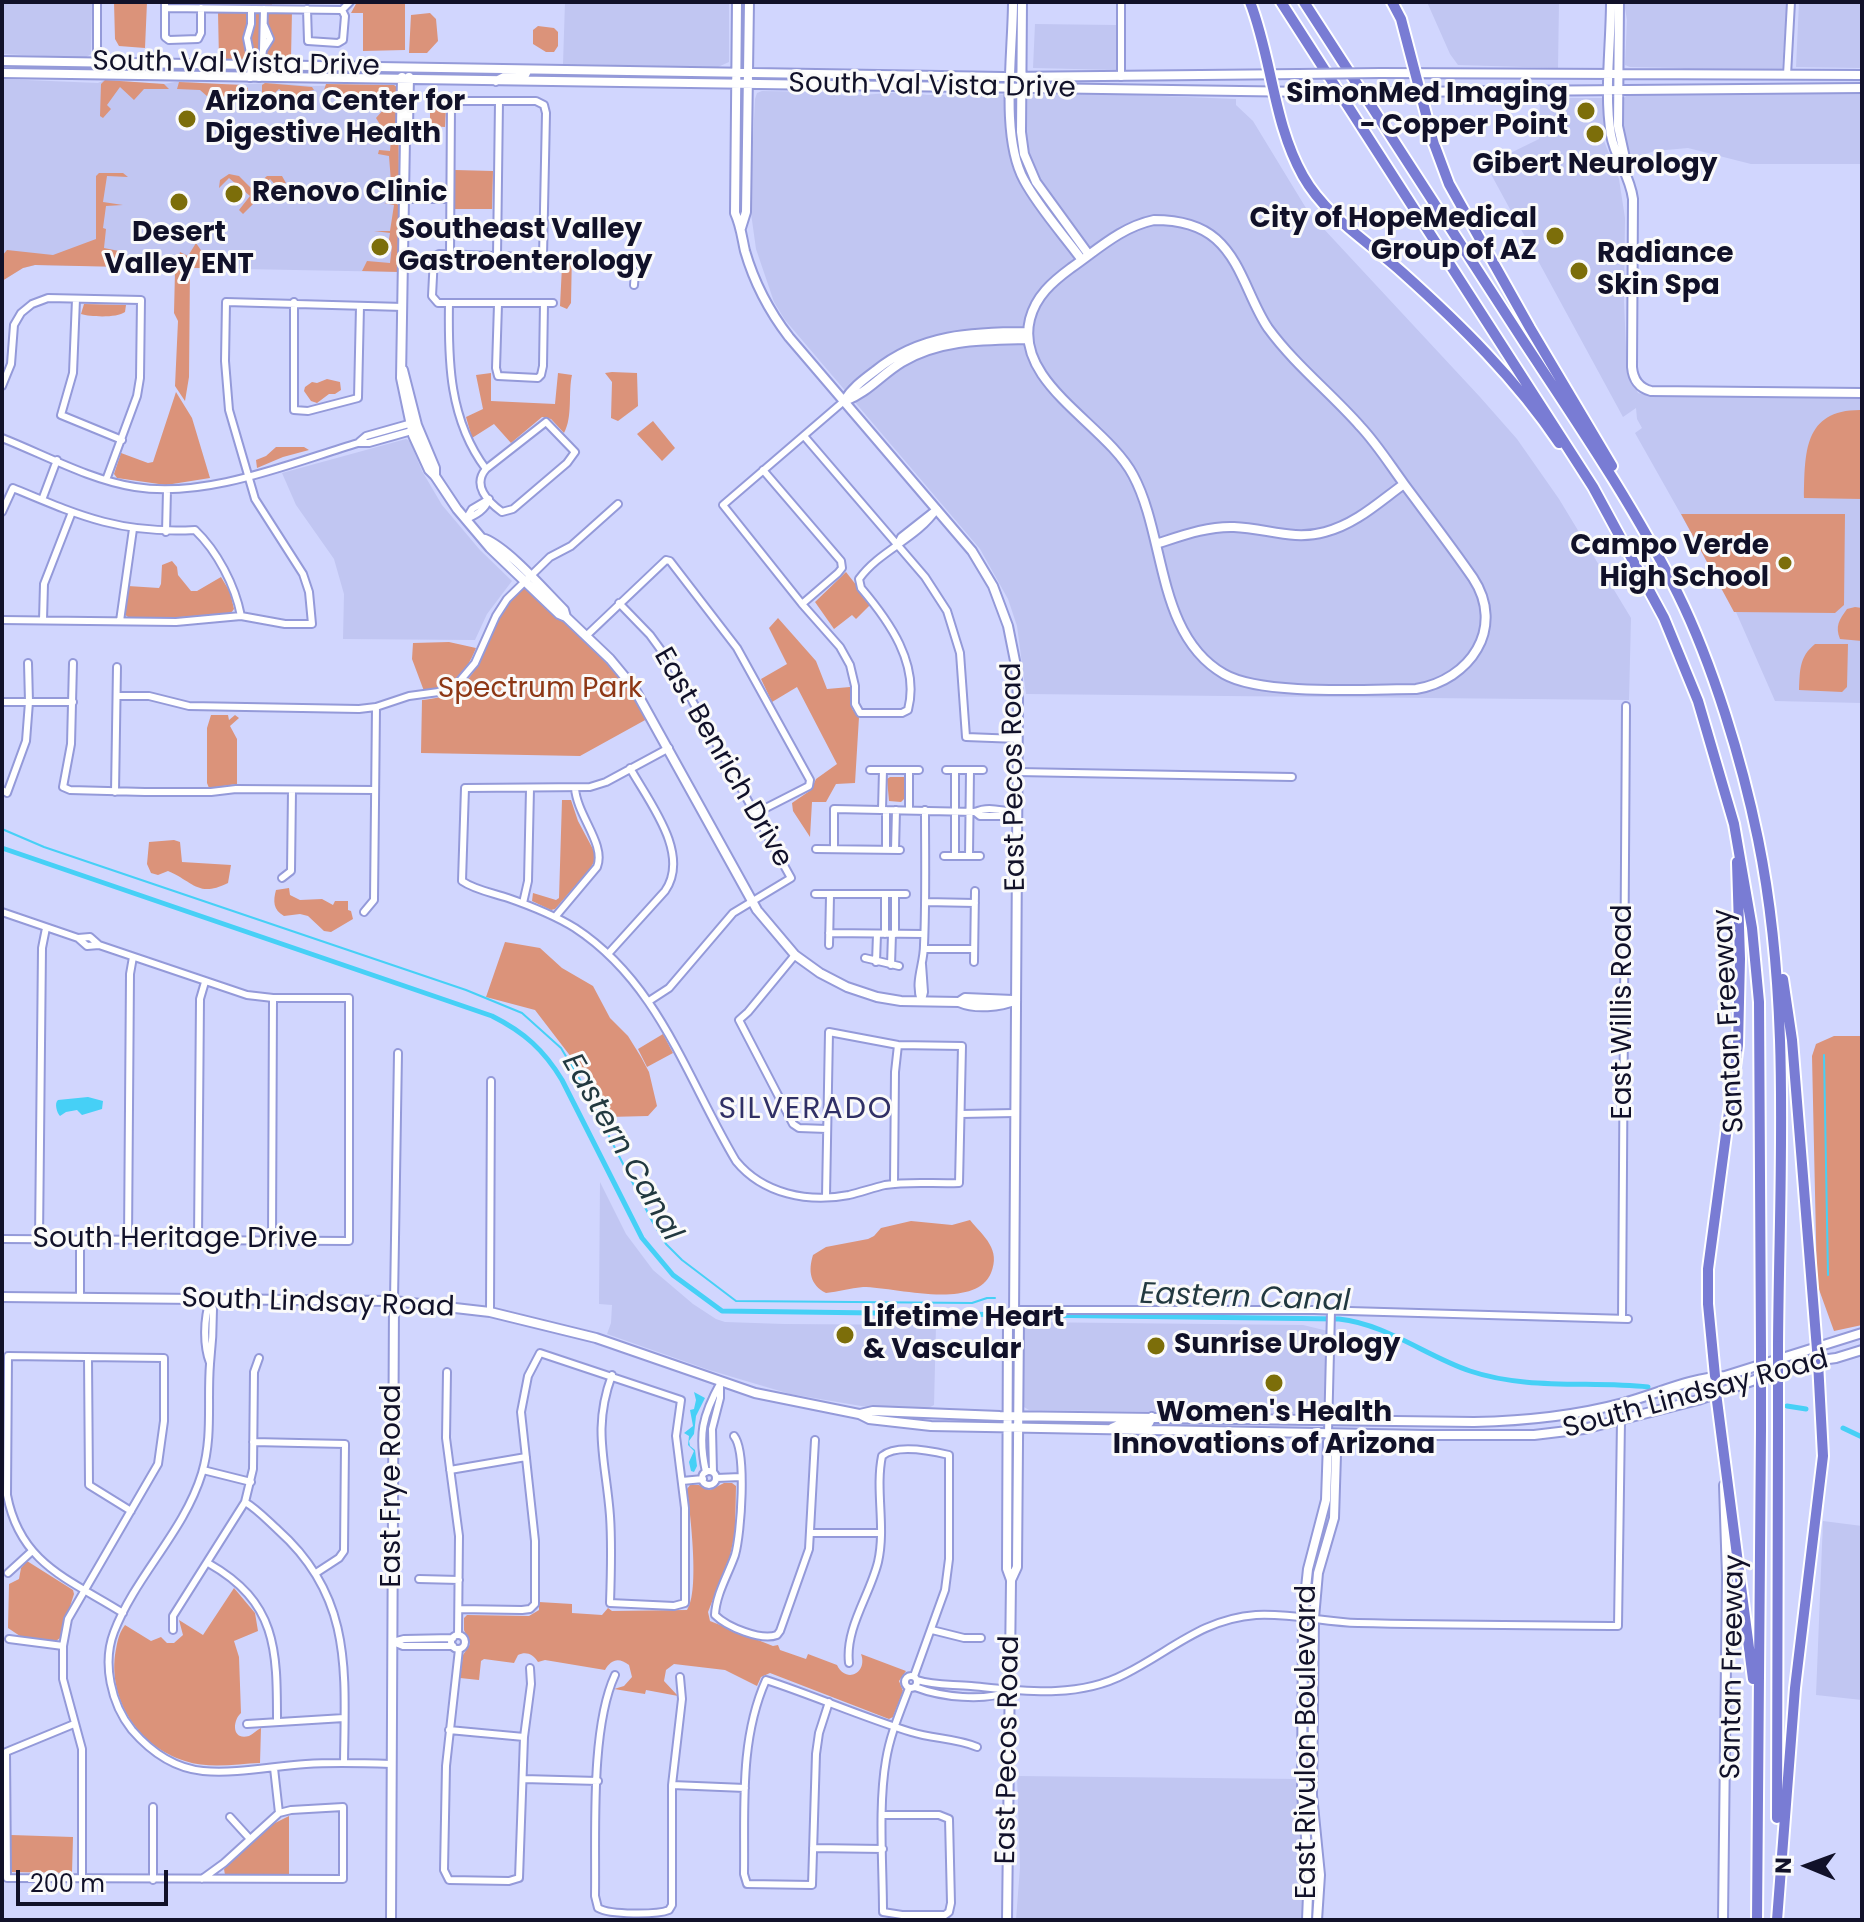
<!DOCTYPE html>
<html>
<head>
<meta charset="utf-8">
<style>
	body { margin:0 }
	#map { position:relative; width:1864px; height:1922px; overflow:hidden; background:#d1d6fe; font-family:Poppins,sans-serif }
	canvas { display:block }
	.frame { position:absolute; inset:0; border:4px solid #111129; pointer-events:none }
	.north { position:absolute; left:1768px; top:1826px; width:80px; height:80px; -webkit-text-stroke:6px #fafafa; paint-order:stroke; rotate:271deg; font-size:22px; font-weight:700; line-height:32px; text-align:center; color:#111129 }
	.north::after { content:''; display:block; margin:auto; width:28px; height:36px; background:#111129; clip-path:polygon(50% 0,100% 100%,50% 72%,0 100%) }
	.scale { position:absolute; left:16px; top:1870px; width:152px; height:36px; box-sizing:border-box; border:4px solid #111129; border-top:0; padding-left:10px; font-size:24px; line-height:28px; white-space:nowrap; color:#111129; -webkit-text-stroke:6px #fafafa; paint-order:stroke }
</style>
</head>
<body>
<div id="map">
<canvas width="1864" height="1922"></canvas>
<div class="frame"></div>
<div class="north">N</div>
<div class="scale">200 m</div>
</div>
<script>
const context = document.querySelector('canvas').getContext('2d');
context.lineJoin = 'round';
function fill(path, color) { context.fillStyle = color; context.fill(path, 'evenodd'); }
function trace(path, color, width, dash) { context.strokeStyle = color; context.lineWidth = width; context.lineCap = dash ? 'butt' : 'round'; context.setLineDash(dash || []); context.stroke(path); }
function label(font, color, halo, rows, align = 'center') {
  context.font = font + ' Poppins,sans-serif'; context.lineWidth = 6; context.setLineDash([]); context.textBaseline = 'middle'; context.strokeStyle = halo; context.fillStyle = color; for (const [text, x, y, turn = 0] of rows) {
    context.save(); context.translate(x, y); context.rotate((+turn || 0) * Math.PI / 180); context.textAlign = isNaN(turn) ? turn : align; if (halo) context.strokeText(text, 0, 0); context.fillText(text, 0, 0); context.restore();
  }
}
fill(new Path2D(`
	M2,2H92L91,54L85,58L2,54Z
	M565,2H729V62L718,67L563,64Z
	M1427,2H1559L1558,68L1458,65L1450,54Z
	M1624,2H1787L1782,70L1692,71L1681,68L1630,67L1625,65L1627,20Z
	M1799,2L1862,3V68L1796,67Z
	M1035,24L1116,25L1118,70L1033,68Z
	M2,79L98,83L105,80L164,84L180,81L225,85L275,83L312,86L394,85L399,89V272L35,265L23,268L2,281Z
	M762,91L823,92L845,96L907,92L927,95L1111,94L1236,99V105L1253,121L1309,213L1480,397L1517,439L1559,499L1631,618L1629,700L1026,694L1017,626L1008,599L980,549L785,320L774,302L756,249L750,206L755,99L757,93Z
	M1733,93L1862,94V164H1751L1688,148L1655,151L1633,158L1629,155L1622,123L1623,99L1627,95Z
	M1540,98H1603L1604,141L1619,179L1625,218L1624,302L1627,371L1638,393L1650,396L1862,397V703L1775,701L1736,612L1635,433L1642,428L1637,419L1636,408L1623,417L1486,165L1539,139Z
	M406,439L410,441L422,471L442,505L480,550L512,581L487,614L475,640L343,639L344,594L334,559L296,505L282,473Z
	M600,1182L626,1234L653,1270L693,1304L716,1319L725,1322L784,1324L936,1325L934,1405L923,1411L873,1408L790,1394L709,1370L607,1334L611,1323L612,1305L599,1304Z
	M1022,1322L1303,1325L1328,1331L1325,1408L1320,1414L1029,1410L1024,1407L1022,1400L1024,1375L1022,1370Z
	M1823,1521L1862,1526V1700L1816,1695Z
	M1017,1776L1299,1779L1305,1865L1303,1920H1016L1020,1867Z`), '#c1c6f2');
fill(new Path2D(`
	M114,2H147L145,48L119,46L115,39Z
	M240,2H272V11H292L291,58L219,60L218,12L239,11Z
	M357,2H405V50L363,51V13H351Z
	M430,13L436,19L438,41L427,53H409L411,15Z
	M538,26L554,28L558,32V46L554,52H546L533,44V30Z
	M105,80L164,84L169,89H144L134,100L120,87L107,105L111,109L103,118L100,116L101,84Z
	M179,82L243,85L248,88V106L231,90L216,104L200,90L177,89Z
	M265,83L312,87L314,90L303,92L294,101L279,89L262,105V85Z
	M326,84L394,85L398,88L399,191L396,196L392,195L389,156L378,154L379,150L390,151L392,128L381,126L376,118L384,109L369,92L354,105L343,94L340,96V92H329V96L323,93Z
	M444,93L452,98L446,107L445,127L430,126V109L436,96Z
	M455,170L493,171L492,209H455Z
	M99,173H123L128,177L107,176L103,202L123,205L106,206L103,228L106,229L104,248L124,252V267L35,265L23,268L2,281V256L7,250L53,255L96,239V176Z
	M229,174L239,176L252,189L267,176H282L286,183L282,184L283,193L270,179L253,200L255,202L243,214L239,210L250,196L229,178L219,188L220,180Z
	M395,202L398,205L399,272L362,271L367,261L390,263L392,246L388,245L390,233L374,231H390L394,205L384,203Z
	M196,243L207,259L222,256L221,258L227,261V268H190L189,377L185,401L175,386L178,321L174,313L175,271L171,267H177L180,252L188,256Z
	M572,251L571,303L567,309L560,306L562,266L556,255Z
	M84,304L126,305L125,312C117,318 91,317 81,314Z
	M612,372L637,373L638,406L618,421L611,418L612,382L605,373Z
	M491,373V401L555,404L558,373L572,375C568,392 573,417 564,433L551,419L542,417L511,443L494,424L472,438L466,417L483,409L476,375Z
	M327,379L340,382L341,390L335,394H329L317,403L311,401L304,391L305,387L312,382L317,383Z
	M176,392L192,418L210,478L166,485L117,478L114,474L121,453L148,463L153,462Z
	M1862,410V499L1804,498C1805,453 1803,409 1862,410Z
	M653,421L675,448L662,461L637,434Z
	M276,447H304L309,450L283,457L257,468L256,460L266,456Z
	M1681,514H1845L1844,605L1835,613L1734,612Z
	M172,561L177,567L178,575L191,591H197L221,577L230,592L234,609L231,613L168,618L128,617L124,614L128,586L159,588L161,584L162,565Z
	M846,572L871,604L856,619L852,615L834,629L815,602Z
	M525,587C570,627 617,665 647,719L580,756L421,753L422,700C477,696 479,656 500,615C506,604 517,595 525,587Z
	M1855,607L1862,608V641L1840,639C1835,626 1839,620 1847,609Z
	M778,618L816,661L827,689L850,687L852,709L859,717L855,783L836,784L826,802H812L810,837L793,811L792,803L811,790L816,779L837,764L797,687L772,702L761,679L787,664L769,628Z
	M449,642L476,648C465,675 454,686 424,691L412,659L413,643Z
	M1815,644H1848L1847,687L1842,692L1799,690C1800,670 1799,657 1815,644Z
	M211,715H228L229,720L235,715L239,718L230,726L237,739V784L209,788L207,783V728Z
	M890,777H904V799L901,802L889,801L887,779Z
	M562,800H571L578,821L594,851L595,860L590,869L555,909L551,910L532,901L533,893L556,900L559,898Z
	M174,840L180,842L182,862L231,865L228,883C198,898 194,882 168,871L158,875L151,873L147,864L149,842Z
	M289,888L290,895L300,900L322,899L333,905L335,901H348V910L351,911L353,919L331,932L324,931L308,916L300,914L284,916C273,910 273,901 276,890Z
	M505,942L540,948L562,968L593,986L610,1018L628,1036L641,1057L649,1072L657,1106L648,1116L608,1117L591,1083L535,1010L486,997Z
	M663,1034L673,1053L647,1067L638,1049Z
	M1834,1036H1862V1325L1834,1331L1817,1284L1812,1056L1816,1044Z
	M970,1220C984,1237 1001,1249 991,1273C975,1311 895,1287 863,1287C850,1288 838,1292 826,1293C810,1285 808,1271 813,1255L826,1247L868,1239L874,1236L881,1228L911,1221L952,1225Z
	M724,1483H732L736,1486L735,1533L730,1556L708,1612L710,1621L773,1646L778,1645L780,1650L806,1659L808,1654L837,1665C846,1684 868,1673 861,1654L906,1671L899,1681L903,1691L893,1717L889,1719L770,1673L761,1677L757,1686L725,1670L674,1664L666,1670L664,1681L678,1696L646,1690L645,1694L614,1689L624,1686L632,1677L629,1665C619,1657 611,1659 605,1670L545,1660L538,1662C533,1654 526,1651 518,1655L514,1663L484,1659L481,1661L479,1680L460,1678L463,1655L470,1644L464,1630V1618L467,1615L529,1616L539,1610V1602L572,1604V1613L602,1615L608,1608L612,1611L687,1610C700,1591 690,1513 687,1489L690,1485H699L710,1490Z
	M27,1561L73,1590L74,1594L60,1638L56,1641L23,1638L8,1628L9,1584L19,1579L21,1568Z
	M234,1588L255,1613L258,1631L234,1641L239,1657L241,1713C232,1721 232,1741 249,1736C253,1734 257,1730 261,1728L260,1763C236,1764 209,1769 185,1761C140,1747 109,1702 115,1655C117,1644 118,1634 125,1625L151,1641L161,1637L167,1643H174L183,1635L179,1620L203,1635Z
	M289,1816V1876L225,1875L224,1869L271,1825Z
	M11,1835L73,1837L72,1873L10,1872Z`), '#db937a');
fill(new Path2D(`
	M88,1097L103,1101L102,1109L82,1115L77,1110L66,1112L60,1116C57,1113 54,1103 58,1100Z
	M694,1392L705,1398L696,1416L694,1434L689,1441L690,1446L695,1450L697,1466L694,1472L691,1471L689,1462L694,1451L688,1445L689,1436L684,1433L693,1426L690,1410L694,1409L696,1400Z`), '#46d0f6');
trace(new Path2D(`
	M2,829L44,847L466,990L522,1013L561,1048L582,1083L652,1221L666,1244L682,1260L736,1301L972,1303L987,1298H995
	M1824,1055L1828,1275`), '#46d0f6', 2);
trace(new Path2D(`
	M2,848L492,1016C524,1032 544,1050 562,1080L642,1238L673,1275L722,1311L1339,1319C1386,1324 1426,1356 1470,1371C1526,1390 1590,1381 1648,1387
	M1787,1406L1806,1409
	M1843,1428L1862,1437`), '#46d0f6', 5);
const street = new Path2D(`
	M165,2V37L169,40L198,39L201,33V8
	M1121,2V77
	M165,8L342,10
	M307,9L308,41L338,43L343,40L345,16L342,10
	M342,10L350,2
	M263,50L270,39L264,25
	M97,75V2
	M1787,75L1791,2
	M250,78L251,58L247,38L251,24V9
	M259,78L263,50L264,9
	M404,199H449
	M450,255L451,104L455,101H536L544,105L546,113L543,257
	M497,256L499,101
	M634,285L635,272
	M76,299L73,373L61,415L122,440
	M294,302V410L308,411L358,398L360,306
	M449,303C448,361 449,420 486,469C472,485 487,501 502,512L513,509L567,463L575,452L546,422L486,469
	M553,303H438L432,296L434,257L439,254L555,258
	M498,304L496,368L498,376L538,378L541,375L543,366L544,303
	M2,386L11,364L14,325L21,313L32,304L48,298L141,300L140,378L137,396L106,480
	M844,401L723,505L802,604L840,647L850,665L855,686V704L860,713H902L908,710C920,664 889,621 861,588L859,579C880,550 917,539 937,509
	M804,436L925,577L947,611L960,653L966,737L1018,739
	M2,438C45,455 90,480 135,487C206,499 291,463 358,443H369L415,430
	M359,442L366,436L412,423
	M763,470L841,561L842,568L838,573L802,604
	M42,500L57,460
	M2,512L13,488C80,516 120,534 195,530C217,551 235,585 241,616
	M466,519C476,515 485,510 489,499
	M466,519L472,509L489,499
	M166,532L167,490
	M897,545L901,537L934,511
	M619,603L650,635L674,668L791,878L733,913L669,988L649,1001
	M2,620L176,622L241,616L285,624H312L309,592L303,574L255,499L229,410L225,361L226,302L403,307
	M43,620L44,584L72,512
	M120,621L133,529
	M586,636L666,560L670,561L737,648L810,780L809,786L756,813
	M73,663L71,744L63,787L70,790L145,792H211L236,789L375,790
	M117,696H149L189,706L359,709L376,707L409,696L446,691L458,683L475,663L496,616L507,599L550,557L571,546L618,504
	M2,702H73
	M669,748L606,782L590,787L465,788L462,881C475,890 493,893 508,898C531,906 554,915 575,928C659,983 687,1079 736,1161C763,1194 808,1203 849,1195C861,1192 873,1188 885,1185C909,1181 935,1184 959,1183L962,1046L898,1045L829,1032L826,1196
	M870,770H919
	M946,770H983
	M1017,772L1292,777
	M2,790L7,793L26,741L29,702L28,663
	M115,792L117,667
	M882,810L883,770
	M909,810V770
	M975,812L980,816H1002L1006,812
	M816,849L900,850
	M834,849V809L975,812C990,805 1003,812 1017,812
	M886,850V810
	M895,850L896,810
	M944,856H980
	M955,856V770
	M969,856L970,770
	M282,878L291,871L292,790
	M815,894H906
	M925,902L975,903
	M523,903L528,881L530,789
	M2,912L78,938L87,946L99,945
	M364,912L374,900L376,707
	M555,917L597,867C606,844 577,816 575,788
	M829,933L924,934
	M885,934V896
	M895,934V896
	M829,945L830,896
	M924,949H974
	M608,954L665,891C691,854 649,802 630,768
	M795,955L748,1012L739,1020L793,1124L799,1128L827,1129
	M865,958L899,966
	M876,962L877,934
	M974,962L975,891
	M891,965L892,934
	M922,1000L924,992L922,964
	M921,1001C914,981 924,965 924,945C926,900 925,855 925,810
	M961,1114L1015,1113
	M894,1184L895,1072L898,1045
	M2,1239L349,1241V998H273L247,995L99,945L90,937L78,938
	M39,1239L42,948L46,928
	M198,1239L200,999L205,982
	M80,1240V1297
	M128,1240L130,974L133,957
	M272,1240L273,998
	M210,1299L213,1309C213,1328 212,1346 210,1364C207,1401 213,1436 202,1473C184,1532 136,1575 114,1632C102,1663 111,1704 132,1730C151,1752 173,1768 203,1771C237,1774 273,1766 306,1764C335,1762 363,1763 392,1764
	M210,1300C204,1318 203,1345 210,1363
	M394,1301L398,1053
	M1013,1310H1314L1628,1319
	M490,1312L491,1081
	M1622,1319L1626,706
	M88,1358L89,1485L131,1511
	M447,1372L446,1438L459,1536L458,1635
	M1328,1433L1331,1311
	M734,1436C747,1452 741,1534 735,1555C728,1575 716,1594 715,1615C727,1627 761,1641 777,1635L780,1631L809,1549L815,1440
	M253,1442L345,1444L344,1551L339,1558L316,1573
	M203,1470L251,1482
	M450,1470L526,1457
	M702 1478a7 7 0 1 1 14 0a7 7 0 1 1-14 0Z
	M706,1472C698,1435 702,1416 721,1382
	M713,1472L712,1429L720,1398V1386
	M716,1478L741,1477
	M682,1481L703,1479
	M245,1502C257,1509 267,1520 278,1530C353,1597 345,1671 344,1763
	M811,1533H881
	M208,1563C277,1602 277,1649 277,1721
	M8,1573L31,1552
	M419,1579L459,1580
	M459,1609L522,1610L530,1609L535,1604V1541L521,1412L528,1376L540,1353L681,1400L676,1436L685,1508V1603L674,1606L610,1603C611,1574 612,1545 610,1516C606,1461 592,1429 612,1375
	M173,1630V1616L245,1502L253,1469L254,1372L259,1358
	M932,1630L964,1638H981
	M451 1642a7 7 0 1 1 14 0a7 7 0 1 1-14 0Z
	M9,1639L63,1646
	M393,1642L404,1639L453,1638
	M393,1642L403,1646H453
	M459,1649L446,1766L444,1870L449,1880L509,1881L519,1878L524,1737L531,1684L530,1668
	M849,1663C845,1628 870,1595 878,1562C886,1527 875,1490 882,1456C896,1444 932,1451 949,1455V1559L945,1590L914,1676
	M615,1675C590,1729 596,1835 595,1896L598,1908C610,1915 657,1915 669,1910L672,1905V1785L682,1699L680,1677
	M905 1682a6 6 0 1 1 12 0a6 6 0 1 1-12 0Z
	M917,1680C935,1686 953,1684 971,1686C1023,1691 1077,1699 1125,1674C1171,1651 1202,1619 1256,1615C1291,1613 1324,1622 1358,1623C1445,1625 1532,1625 1618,1626L1621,1420
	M915,1687C941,1697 984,1702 1010,1691
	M829,1702L819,1733L816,1754L812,1885L747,1884L744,1874C745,1809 739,1740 766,1680C815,1696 862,1717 911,1732C933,1739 956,1738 977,1747
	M74,1724L6,1752L7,1878L343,1879V1807L291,1810L279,1813L224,1863L202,1879
	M247,1724L344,1718
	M449,1730L524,1737
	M274,1768L279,1813
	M523,1779L598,1781
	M672,1785L745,1788
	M883,1815H939L949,1819L951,1903L949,1912L945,1915H902L883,1912C883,1865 878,1806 886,1760C890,1735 900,1712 909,1688
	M230,1817L250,1839
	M813,1848L883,1849
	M82,1878V1749L63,1679V1646L68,1619L158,1464L164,1421V1358L8,1356L7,1495C20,1564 69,1579 123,1613
	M153,1880V1807`);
const secondary = new Path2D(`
	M737,2L735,213C741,226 742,238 745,251C754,282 769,311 789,337L972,551L993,586L1008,626L1016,666L1018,698L1014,1318L1019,1320L1017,1567L1011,1580
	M1013,2C1013,52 1000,136 1024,180C1039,208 1063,234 1082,260
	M1022,2L1021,132L1024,154L1036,182L1089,255
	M1611,2C1611,44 1604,94 1611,135C1615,158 1630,175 1633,199L1632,367C1633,379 1639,388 1651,391L1862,393
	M1619,2L1618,126L1625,158L1623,164
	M2,61L1004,77L1299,74
	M2,73L1309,92
	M1380,73L1862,75
	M402,77L401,126L404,135
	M409,77L408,127L405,137L401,378L413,435L429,470L435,476L457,509L490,548L559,614L566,617L610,659L634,688L757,910L795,955L820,973L847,987L877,997L901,1001L959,1002C975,1009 1000,1007 1016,1000
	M496,81L506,76L525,75L527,71
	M1391,92L1862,88
	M1154,220C1176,220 1199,224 1216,239C1242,262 1249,300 1268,328C1295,365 1330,392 1360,426C1377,444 1390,465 1404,484C1427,515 1451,546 1473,578C1506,628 1470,680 1416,689C1369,689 1262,696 1224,674C1156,635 1166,536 1133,475C1106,424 1014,383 1030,319C1036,296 1052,282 1071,268C1097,250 1121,227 1154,220Z
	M741,228L746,212L749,2
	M403,370L417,425L435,468V476
	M844,401C852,388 863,380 875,371C920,334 973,332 1028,332
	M845,401C867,393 882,374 902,362C940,339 985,340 1028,339
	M485,539C509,549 544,590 564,610L566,617
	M1156,544C1181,536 1207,526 1234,527C1266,528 1293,541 1325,532C1356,524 1379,502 1404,484
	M959,1002L965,998L1013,1000
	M2,1297L394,1301L490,1312L596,1338L755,1393L859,1414L869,1419L931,1426L1426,1435H1534L1584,1429L1698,1400L1806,1362L1836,1358L1862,1350
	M860,1414L873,1411L1000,1416L1474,1422C1525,1421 1574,1416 1623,1403C1657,1394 1689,1378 1725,1376L1862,1333
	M1112,1428L1123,1423H1149L1152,1417
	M391,1920L394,1301
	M1007,1920L1011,1580L1007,1569L1008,1320L1014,1318
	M1307,1920L1309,1870L1302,1794L1303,1616L1308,1569L1326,1500L1328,1442
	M1317,1920L1320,1875L1312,1795L1314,1618L1318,1573L1334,1518L1336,1454L1328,1433
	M1723,1920L1727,1576L1724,1485`);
const highway = new Path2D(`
	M1250,2C1272,58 1273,123 1303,176C1326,217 1369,242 1403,273C1460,324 1516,379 1559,443
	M1281,2L1593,487L1664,618L1698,701L1734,824L1752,928L1759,1002L1761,1351
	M1304,2C1377,116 1451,229 1524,342C1578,424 1634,506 1678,594C1713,665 1742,761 1758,839C1792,1005 1779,1177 1778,1346
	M1392,2L1401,19L1433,141L1449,184L1530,328L1612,466
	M1715,1376L1708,1304V1269L1738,1045L1740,959L1737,862
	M1716,1393L1753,1679
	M1777,1818L1778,1424
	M1757,1920L1761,1430
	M1777,1920L1795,1688L1823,1456L1818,1362L1792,1040L1783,979`);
trace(street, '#949ad9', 10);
trace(secondary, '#949ad9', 12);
trace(highway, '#fff', 14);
trace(street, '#fff', 6);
trace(secondary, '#fff', 8);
trace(highway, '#797cd4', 10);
const secondaryBridge = new Path2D(`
	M1299,74L1380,73
	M1309,92H1391`);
const highwayBridge = new Path2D(`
	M1778,1424V1346
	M1761,1430V1351`);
trace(secondaryBridge, '#949ad9', 12, []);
trace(highwayBridge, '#fff', 14, []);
trace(secondaryBridge, '#fff', 8);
trace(highwayBridge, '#797cd4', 10);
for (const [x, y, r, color] of [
	[1586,111,10,"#7c6e0a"],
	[187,119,10,"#7c6e0a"],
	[1595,134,10,"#7c6e0a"],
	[234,194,10,"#7c6e0a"],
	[179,202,10,"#7c6e0a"],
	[1555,236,10,"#7c6e0a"],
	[380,247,10,"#7c6e0a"],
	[1579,271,10,"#7c6e0a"],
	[1785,563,8,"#7c6e0a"],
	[845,1335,10,"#7c6e0a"],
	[1156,1346,10,"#7c6e0a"],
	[1274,1383,10,"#7c6e0a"]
]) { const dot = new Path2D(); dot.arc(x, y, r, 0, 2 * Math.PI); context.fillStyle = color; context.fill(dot); trace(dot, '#fafafa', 3); }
label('28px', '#111129', '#fafafa', [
	["South Val Vista Drive",236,65,1],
	["South Val Vista Drive",932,87,1],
	["East Benrich Drive",722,758,60],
	["East Pecos Road",1015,777,-91],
	["East Willis Road",1624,1012,-90],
	["Santan Freeway",1730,1021,-93],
	["South Heritage Drive",175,1240],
	["South Lindsay Road",318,1304,2],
	["South Lindsay Road",1696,1395,-15],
	["East Frye Road",393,1486,-90],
	["Santan Freeway",1734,1667,-89],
	["East Rivulon Boulevard",1308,1742,-90],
	["East Pecos Road",1009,1750,-89]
]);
label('bold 28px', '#111129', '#fafafa', [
	["SimonMed Imaging",1568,95,"right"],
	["- Copper Point",1568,127,"right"],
	["Arizona Center for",205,103],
	["Digestive Health",205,135],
	["Gibert Neurology",1595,166,"center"],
	["Renovo Clinic",252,194],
	["City of HopeMedical",1537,220,"right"],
	["Group of AZ",1537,252,"right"],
	["Southeast Valley",398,231],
	["Gastroenterology",398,263],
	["Desert",179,234,"center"],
	["Valley ENT",179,266,"center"],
	["Radiance",1597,255],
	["Skin Spa",1597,287],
	["Campo Verde",1769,547,"right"],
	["High School",1769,579,"right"],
	["Lifetime Heart",863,1319],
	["& Vascular",863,1351],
	["Sunrise Urology",1174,1346],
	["Women's Health",1274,1414,"center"],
	["Innovations of Arizona",1274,1446,"center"]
], 'left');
label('28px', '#8d3715', '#fafafa', [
	["Spectrum Park",540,690]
]);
context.letterSpacing = '2px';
label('30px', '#303066', '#fafafa', [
	["SILVERADO",806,1110]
]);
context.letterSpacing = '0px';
label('italic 30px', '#223940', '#fafafa', [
	["Eastern Canal",621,1148,60],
	["Eastern Canal",1245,1299,2]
]);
</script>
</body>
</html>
